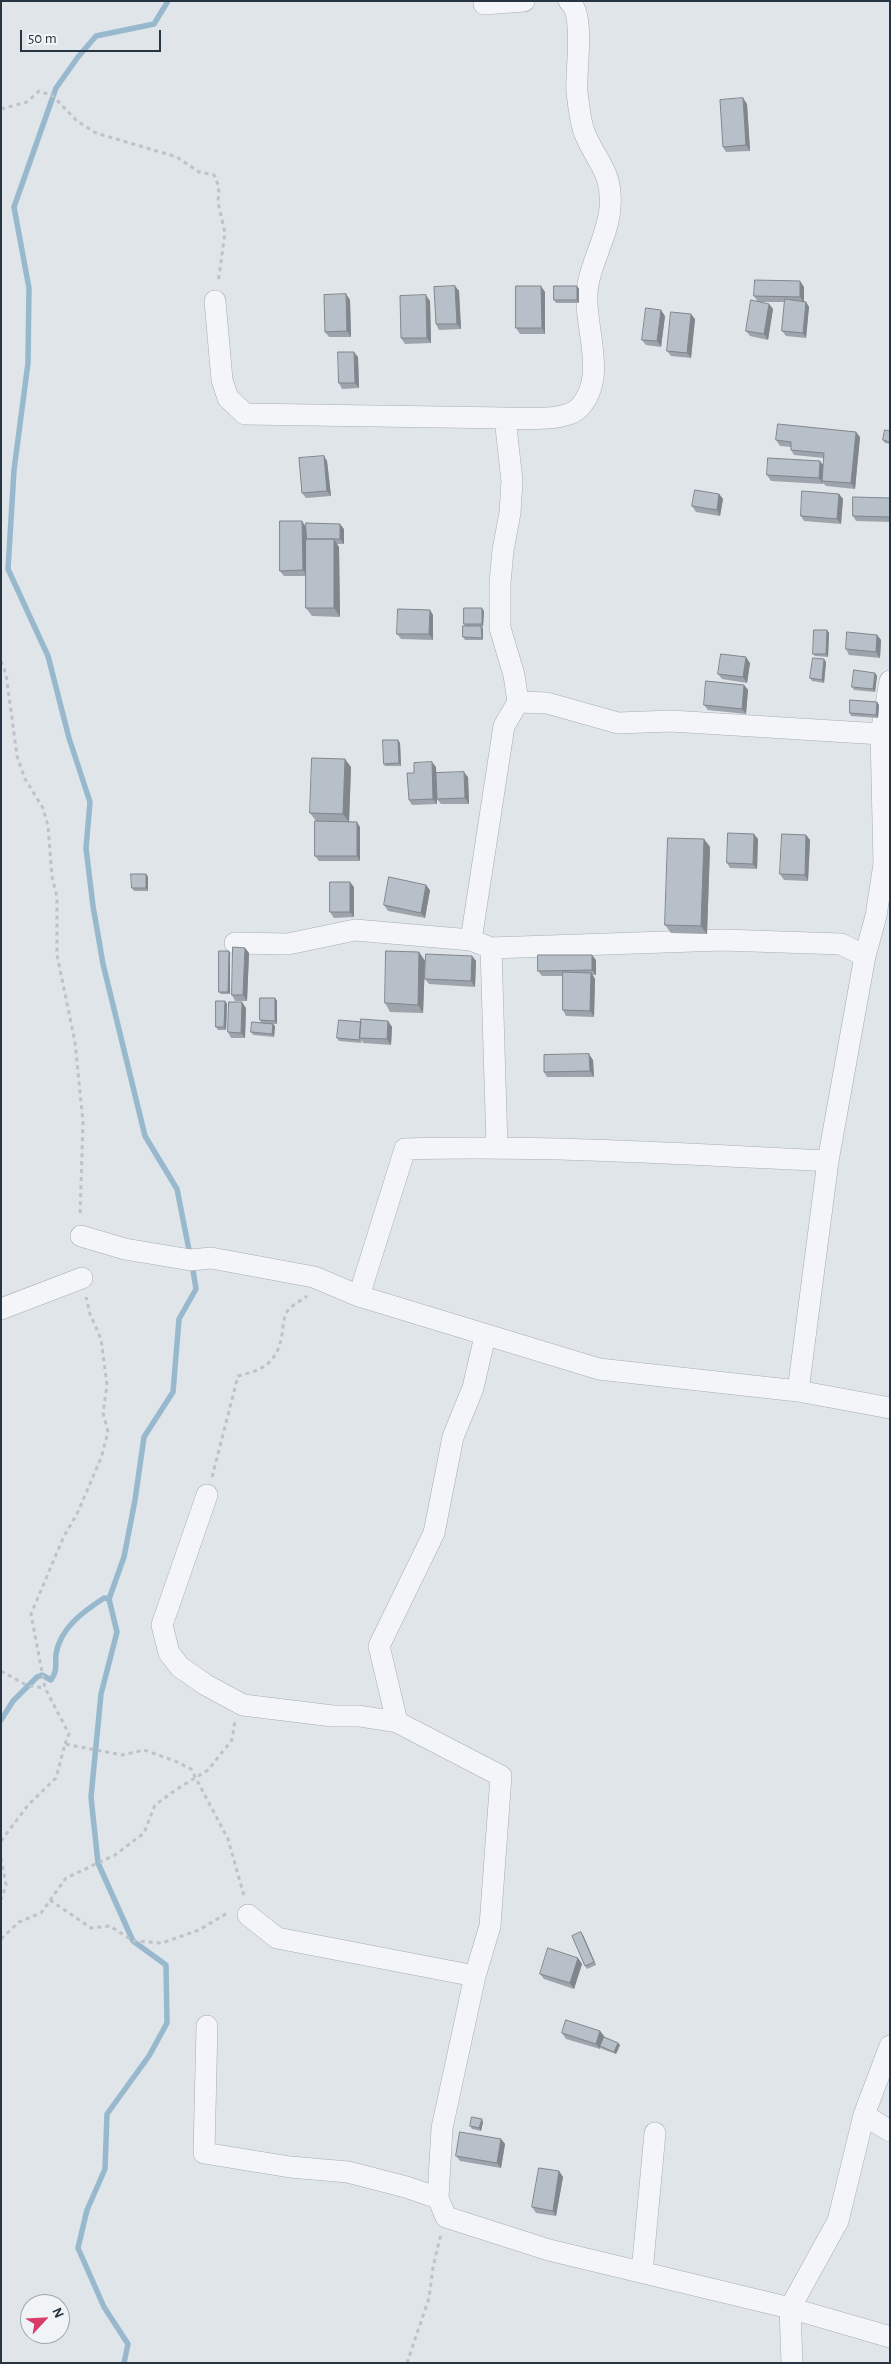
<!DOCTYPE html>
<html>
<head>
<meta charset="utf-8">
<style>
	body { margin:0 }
	#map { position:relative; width:891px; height:2364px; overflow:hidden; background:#e0e5ea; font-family:"Alegreya Sans",sans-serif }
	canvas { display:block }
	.frame { position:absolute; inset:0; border:2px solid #273543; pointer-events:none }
	.north { position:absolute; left:20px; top:2294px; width:50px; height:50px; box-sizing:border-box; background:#f0f4f7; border:1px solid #a0a8af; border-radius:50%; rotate:65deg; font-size:14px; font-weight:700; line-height:20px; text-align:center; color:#273543 }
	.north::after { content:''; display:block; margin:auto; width:18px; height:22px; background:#d93b6a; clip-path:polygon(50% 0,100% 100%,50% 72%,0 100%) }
	.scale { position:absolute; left:20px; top:30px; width:141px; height:22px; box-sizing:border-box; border:2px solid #273543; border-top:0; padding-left:6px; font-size:15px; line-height:18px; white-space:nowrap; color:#273543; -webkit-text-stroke:4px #f0f4f7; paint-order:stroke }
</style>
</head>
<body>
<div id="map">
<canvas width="891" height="2364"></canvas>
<div class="frame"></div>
<div class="north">N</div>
<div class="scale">50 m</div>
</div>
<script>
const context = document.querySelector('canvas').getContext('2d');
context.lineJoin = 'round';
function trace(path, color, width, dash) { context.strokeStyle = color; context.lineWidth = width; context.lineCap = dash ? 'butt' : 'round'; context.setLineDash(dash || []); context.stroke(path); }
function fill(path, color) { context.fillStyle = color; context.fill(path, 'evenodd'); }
trace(new Path2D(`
	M168,1L154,24L96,36L78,57L56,88L14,207L29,288L28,363L14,470L8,569L48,656L69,738L90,802L86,848L93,906L103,964L145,1136L177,1189L190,1255
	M1,1720L13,1701L37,1677L42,1675L51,1680C58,1670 55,1665 56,1654C60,1628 84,1611 104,1598L109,1599
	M124,2363L128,2344L104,2307L78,2248L87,2210L105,2169L107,2114L149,2056L167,2023L166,1965L133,1941L98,1863L91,1797L101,1694L117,1632L109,1599L124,1557L135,1500L144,1437L173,1392L179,1319L196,1289L192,1264`), '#98b9cd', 5.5);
const minor = new Path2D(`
	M484,4L524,1
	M215,301L222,380L228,398L245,414L505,418
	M518,702L547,703L618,723L671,721L881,734
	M471,940L504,726L518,702L514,675L500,628V583L503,550L510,513L512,481L505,418C524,418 565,422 579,408C610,375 581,324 588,284C593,258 608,234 610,208C613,172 597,163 585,134C580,123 579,106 577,93C575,72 586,14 569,1
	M235,943L288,944L355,930L471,940L491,948L723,940L841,944L865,956
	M491,948L497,1147
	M81,1236L125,1249L191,1260L211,1258L314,1277L359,1296L599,1369L798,1391L890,1408
	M359,1296L405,1149C546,1145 687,1154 828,1161
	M1,1309L82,1278
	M485,1336L473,1388L453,1437L434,1533L379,1646L397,1722L501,1776L490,1926L475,1976L442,2128L438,2198L446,2217L549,2250L790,2308L890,2337
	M798,1391L828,1161L865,956L876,916L884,864L881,734L890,681
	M207,1495L162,1625L169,1653L180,1667L206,1685L243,1705L333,1716H359L397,1722
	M248,1915L277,1938L475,1976
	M207,2026L204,2153L290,2167L348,2172L406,2187L438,2198
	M864,2115L890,2131
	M642,2272L655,2133
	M792,2363L790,2308L838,2221L864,2115L890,2046`);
trace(minor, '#a5adb5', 22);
trace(new Path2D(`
	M1,109L27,102L39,91L53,96L77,121L96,133L177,157L199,172L214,175L219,187L218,202L225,233L218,283
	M1,661L6,674L17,756L25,779L43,808L48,826L52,877L57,897V955L75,1042L83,1122L80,1216
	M212,1477L238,1376C263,1370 277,1363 282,1335C283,1329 283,1322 285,1316C288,1306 300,1302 307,1296
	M1,1671L28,1686L45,1688
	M65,1744L69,1734L45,1688L31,1614L64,1536L77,1514L101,1458L108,1432L103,1413L107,1385L101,1339L90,1314L86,1297
	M1,1841L28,1805L56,1778L65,1744L122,1755L144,1750L175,1761L191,1769L228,1839L244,1896
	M1,1858L6,1885L1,1900
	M50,1900L91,1928L110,1926L133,1941L162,1943L199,1930L229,1912
	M1,1939L19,1922L41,1913L66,1878L115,1855L144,1833L155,1805L177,1789L208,1770L232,1740L235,1721
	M407,2363L429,2298L433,2267L441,2234`), '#bec3c9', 3, [4, 4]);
trace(minor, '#f3f5f8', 21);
fill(new Path2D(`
	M743,98L747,104L750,151L726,152L723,147Z
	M800,281L804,287V301L806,302L809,307L806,338L786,336L782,331L785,302H758L754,296Z
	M455,286L459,291L461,329L439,330L436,324Z
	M577,286L579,289V303H556L554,300Z
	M545,292V334H520L516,328Z
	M346,294L350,300L351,337H329L325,332Z
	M430,301L431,343L405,344L401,338Z
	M769,304L773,309L768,340L750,336L746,331Z
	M665,316L661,347L646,345L642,340Z
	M695,319L691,358L671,356L667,351Z
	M358,357L359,388L342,389L339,383Z
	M890,431V444L885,443L883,440Z
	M860,437L855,489L826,486L823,483V484L771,481L767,475L823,465L824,458L794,455L791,450V447L780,446L776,440Z
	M324,456L327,461L331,496L306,498L302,493Z
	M719,494L723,499L720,516L696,512L692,506Z
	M839,494L843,499L841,524L804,521L801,516Z
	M890,498V522L856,521L853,516Z
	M306,527V539L344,529V544H337L339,547L340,617L312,616L306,608V576H284L280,571Z
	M430,610L433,615V640L401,639L397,634Z
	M484,611L483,627H482L483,629V640H465L463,637L465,626L464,624Z
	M827,630L829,633L828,657L815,656L813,654Z
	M877,635L881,640L880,658L849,655L846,649Z
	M826,662L824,683L812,681L810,678Z
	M750,663L747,683L722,679L718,674Z
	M875,673L877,676L875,692L854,690L852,687Z
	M744,685L748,690L746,714L708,710L704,705Z
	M877,702L879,705L878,718L851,716L850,713Z
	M398,740L400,743L401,766H385L384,764Z
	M351,767L349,822L360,827V861H319L315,856L316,821L310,813Z
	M436,767L437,804L412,805L409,800L414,773Z
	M468,777L469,804H441L437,799Z
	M806,835L810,840L808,881L784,880L780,874Z
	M704,839L710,847L707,934L671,933L665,925Z
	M758,839L757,869L730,868L727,863Z
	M146,874L148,877V891H134L132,888Z
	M354,887V917L334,918L330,912Z
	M430,890L425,918L388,911L384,905Z
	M245,948L249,953L247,1001H235L232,995Z
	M229,951L230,954V994H221L219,992Z
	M419,952L425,961L423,1013L390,1012L385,1003Z
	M472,956L476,961L475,987L429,984L425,979Z
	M596,960V975H593L595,979L594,1017L566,1016L563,1010V976H542L538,971Z
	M275,998L277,1001V1024H272H273L275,1026L274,1037L253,1035L251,1032L261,1023L260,1020Z
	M225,1001L227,1004L226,1030H218L216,1027Z
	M246,1008L245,1038H231L228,1032Z
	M388,1021L392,1027L391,1045L363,1043L362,1040L361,1043L339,1041L337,1038L361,1022Z
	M593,1060L594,1077H547L544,1072Z
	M583,1935L596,1965L587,1969L585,1966Z
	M578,1958L582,1964L574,1989L544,1979L540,1974Z
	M600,2031L604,2036V2037L618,2043L620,2045L616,2054L602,2049L601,2047L600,2049L566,2039L562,2033Z
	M483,2122L481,2131L472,2129L470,2126Z
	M501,2139L505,2144L501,2168L460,2161L456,2156Z
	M559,2171L563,2177L556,2216L536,2213L532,2207Z`), '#9da4ac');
fill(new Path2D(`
	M743,98L747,104L750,151L746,145Z
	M800,281L804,287V303L800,297Z
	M455,286L459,291L461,329L457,324Z
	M541,286L545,292V334L542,328Z
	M577,286L579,289V303L577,300Z
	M346,294L350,300L351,337L347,331Z
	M426,295L430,301L431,343L427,338Z
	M806,302L809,307L806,338L803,333Z
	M769,304L773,309L768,340L764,334Z
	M661,310L665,316L661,347L657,341Z
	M691,314L695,319L691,358L687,353Z
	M354,352L358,357L359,388L355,383Z
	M856,432L860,437L855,489L851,483Z
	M324,456L327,461L331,496L327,491Z
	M820,461L824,466L822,481L823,484L819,478Z
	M719,494L723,499L720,516L717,510Z
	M839,494L843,499L841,524L837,519Z
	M302,521L306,527L307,576L303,570Z
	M340,524L344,529V544L340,539Z
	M334,539L339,547L340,617L334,608Z
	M482,608L484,611L483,627L482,624Z
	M430,610L433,615V640L429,634Z
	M481,626L483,629V640L482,638Z
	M827,630L829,633L828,657L826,654Z
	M877,635L881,640L880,658L876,652Z
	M746,657L750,663L747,683L743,677Z
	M824,659L826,662L824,683L822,680Z
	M875,673L877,676L875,692L873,689Z
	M744,685L748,690L746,714L742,709Z
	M877,702L879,705L878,718L876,715Z
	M398,740L400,743L401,766L399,763Z
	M345,759L351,767L349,822L343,814Z
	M432,762L436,767L437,804L433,799Z
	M464,772L468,777L469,804L465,798Z
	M357,822L360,827V861L357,856Z
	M754,834L758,839L757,869L753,864Z
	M806,835L810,840L808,881L805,875Z
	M704,839L710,847L707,934L701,926Z
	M146,874L148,877V891L146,888Z
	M350,882L354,887V917L350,912Z
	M426,885L430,890L425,918L421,913Z
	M245,948L249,953L247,1001L243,995Z
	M229,951L230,954V994L228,992Z
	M419,952L425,961L423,1013L418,1005Z
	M592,955L596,960V975L592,970Z
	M472,956L476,961L475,987L471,981Z
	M591,973L595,979L594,1017L590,1011Z
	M275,998L277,1001V1024L275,1021Z
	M225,1001L227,1004L226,1030L224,1027Z
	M242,1002L246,1008L245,1038L241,1033Z
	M388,1021L392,1027L391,1045L387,1039Z
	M273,1024L275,1026L274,1037L272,1034Z
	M589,1054L593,1060L594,1077L590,1071Z
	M581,1932L583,1935L596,1965L594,1962Z
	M578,1958L582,1964L574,1989L570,1983Z
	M600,2031L604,2036L600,2049L596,2044Z
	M618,2043L620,2045L616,2054L614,2052Z
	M482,2119L483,2122L481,2131L479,2128Z
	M501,2139L505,2144L501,2168L497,2163Z
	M559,2171L563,2177L556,2216L553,2211Z`), '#80868c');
const building = new Path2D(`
	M743,98L746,145L723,147L720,100Z
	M755,280L800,281V297L754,296Z
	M455,286L457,324H436L434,287Z
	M516,286H541L542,328H516Z
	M554,286H577V300H554Z
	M346,294L347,331L325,332L324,295Z
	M426,295L427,338H401L400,296Z
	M785,299L806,302L803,333L782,331Z
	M751,300L769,304L764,334L746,331Z
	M646,308L661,310L657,341L642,340Z
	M671,312L691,314L687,353L667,351Z
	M338,352H354L355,383H339Z
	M778,424L856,432L851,483L822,481L824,453L791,450V442L776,440Z
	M885,430L890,431V442L883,440Z
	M324,456L327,491L302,493L299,458Z
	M768,458L820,461L819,478L767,475Z
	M695,490L719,494L717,510L692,506Z
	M802,491L839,494L837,519L801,516Z
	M853,497L890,498V517L853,516Z
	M280,521H302L303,570L280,571Z
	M306,523L340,524V539H307Z
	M306,539H334V608H306Z
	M464,608H482V624H464Z
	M398,609L430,610L429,634H397Z
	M463,626H481L482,638L463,637Z
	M814,630H827L826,654H813Z
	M847,632L877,635L876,652L846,649Z
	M721,654L746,657L743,677L718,674Z
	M813,658L824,659L822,680L810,678Z
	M854,670L875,673L873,689L852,687Z
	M706,681L744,685L742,709L704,705Z
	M850,700L877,702L876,715L850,713Z
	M383,740H398L399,763L384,764Z
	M312,758L345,759L343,814L310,813Z
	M432,762L433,799L409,800L407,773H414V763Z
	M464,772L465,798L437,799L436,773Z
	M315,821L357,822V856H315Z
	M728,833L754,834L753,864L727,863Z
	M782,834L806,835L805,875L780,874Z
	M668,838L704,839L701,926L665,925Z
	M131,874H146V888H132Z
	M389,877L426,885L421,913L384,905Z
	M330,882H350V912H330Z
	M233,947L245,948L243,995H232Z
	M219,951H229L228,992H219Z
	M386,951L419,952L418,1005L385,1003Z
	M426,954L472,956L471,981L425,979Z
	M538,955H592V970L538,971Z
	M563,972L591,973L590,1011L563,1010Z
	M260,998H275V1021L260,1020Z
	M216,1001H225L224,1027H216Z
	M229,1002H242L241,1033L228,1032Z
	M361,1019L388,1021L387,1039L360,1038Z
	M339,1020L361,1022L359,1040L337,1038Z
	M252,1022L273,1024L272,1034L251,1032Z
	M589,1054L590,1071L544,1072V1055Z
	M581,1932L594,1962L585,1966L572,1936Z
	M548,1948L578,1958L570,1983L540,1974Z
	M566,2020L600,2031L596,2044L562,2033Z
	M604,2037L618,2043L614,2052L600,2046Z
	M472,2117L482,2119L479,2128L470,2126Z
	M460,2132L501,2139L497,2163L456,2156Z
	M539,2168L559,2171L553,2211L532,2207Z`);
fill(building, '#b7bfc8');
trace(building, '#80868c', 1);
</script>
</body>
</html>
